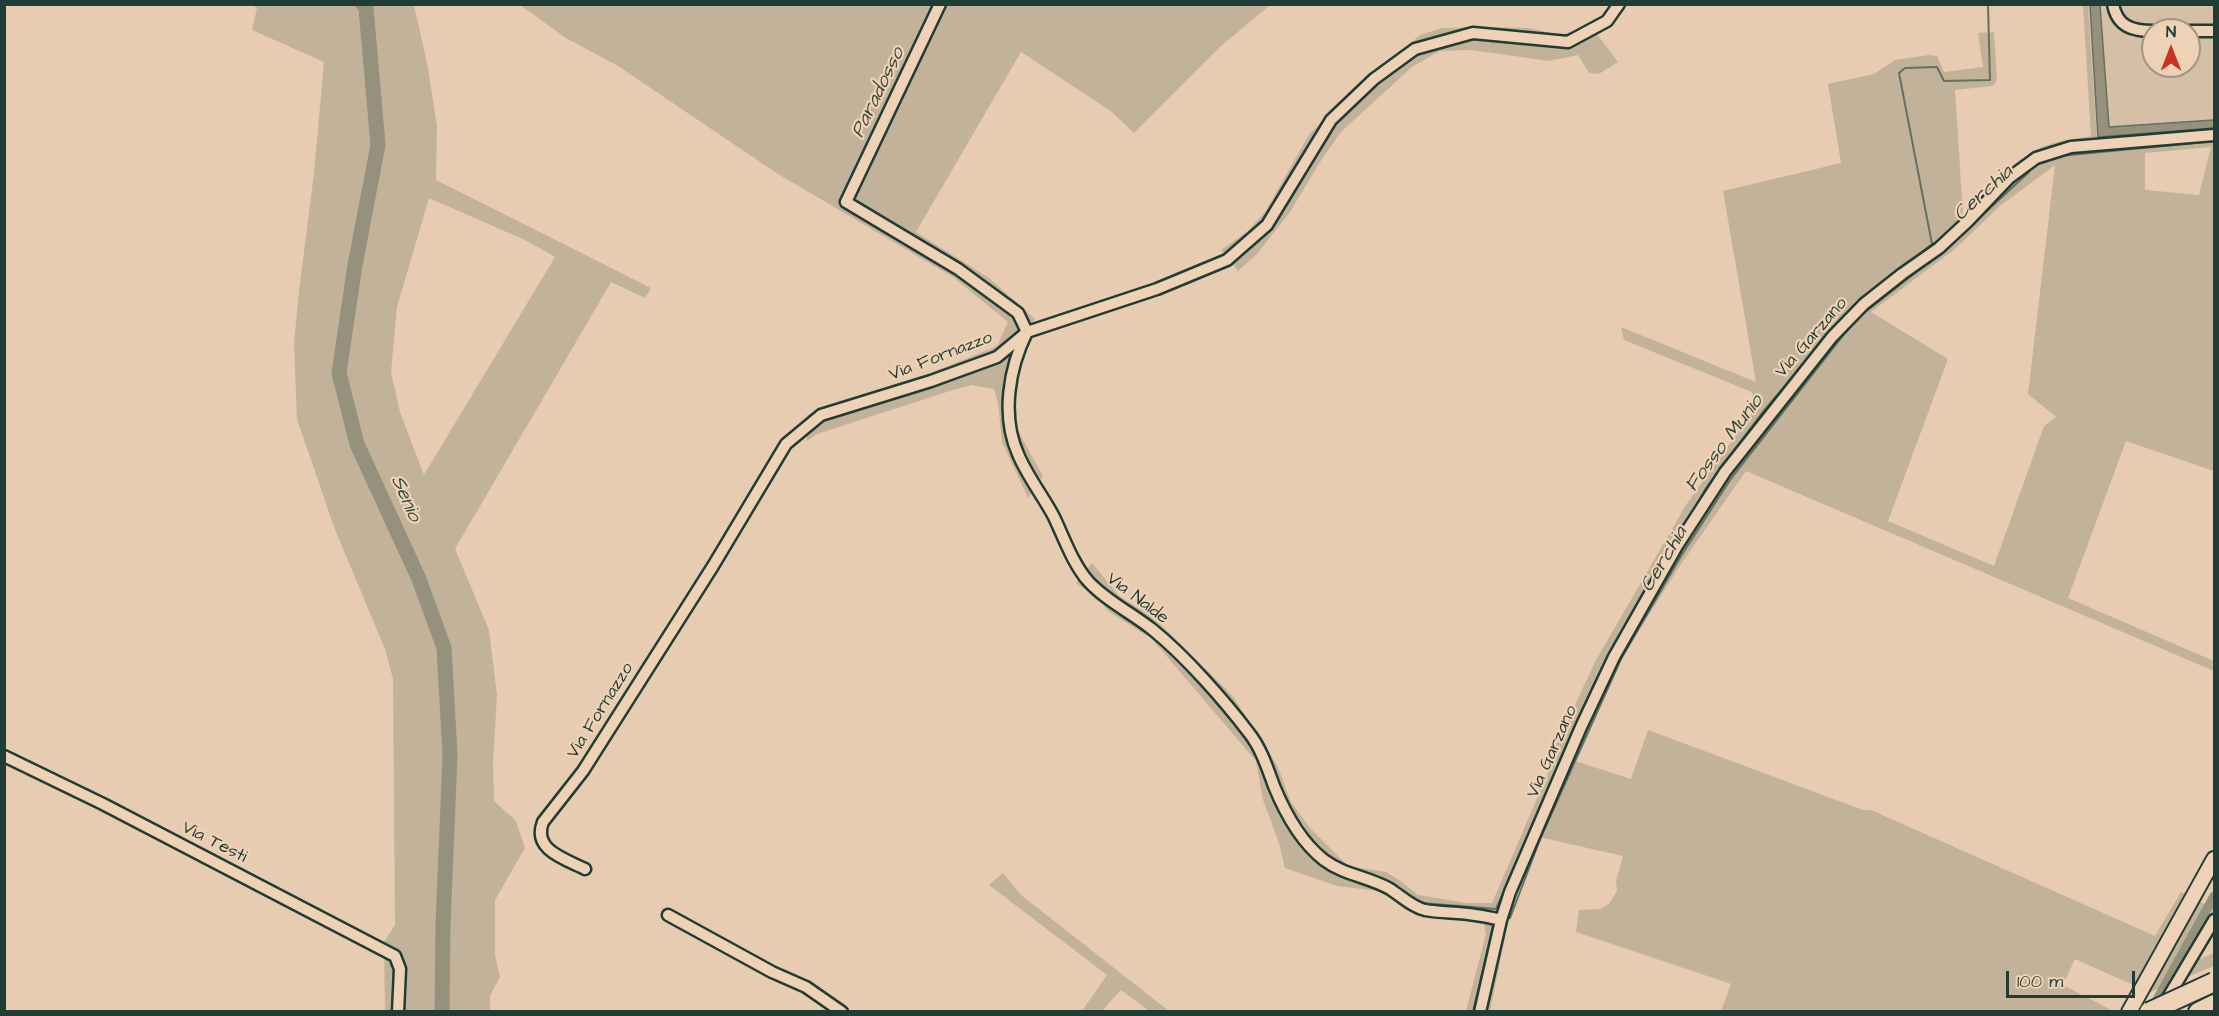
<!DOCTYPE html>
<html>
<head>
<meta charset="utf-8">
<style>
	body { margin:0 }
	#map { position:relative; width:2219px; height:1016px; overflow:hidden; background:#e7ccb1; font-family:"Architects Daughter",sans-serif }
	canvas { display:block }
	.frame { position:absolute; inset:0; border:6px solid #1f3d34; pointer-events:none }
	.north { position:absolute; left:2141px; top:18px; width:60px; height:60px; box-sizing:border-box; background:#efd2b6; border:2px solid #9c9682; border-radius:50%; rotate:0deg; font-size:16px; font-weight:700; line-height:24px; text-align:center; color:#1f3d34 }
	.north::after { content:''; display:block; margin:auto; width:21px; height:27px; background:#c8321e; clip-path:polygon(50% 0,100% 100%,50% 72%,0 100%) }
	.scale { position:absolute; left:2006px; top:971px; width:129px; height:27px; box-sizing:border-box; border:3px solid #1f3d34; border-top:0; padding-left:8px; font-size:18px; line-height:21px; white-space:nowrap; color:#1f3d34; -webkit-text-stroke:4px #efd2b6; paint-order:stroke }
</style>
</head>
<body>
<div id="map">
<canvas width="2219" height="1016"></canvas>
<div class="frame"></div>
<div class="north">N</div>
<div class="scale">100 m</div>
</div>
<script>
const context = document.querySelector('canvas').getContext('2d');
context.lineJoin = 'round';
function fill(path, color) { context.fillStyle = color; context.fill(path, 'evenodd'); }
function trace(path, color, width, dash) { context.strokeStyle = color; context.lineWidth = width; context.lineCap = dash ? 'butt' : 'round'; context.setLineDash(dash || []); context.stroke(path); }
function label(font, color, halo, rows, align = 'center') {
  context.font = font + ' "Architects Daughter",sans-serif'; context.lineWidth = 4.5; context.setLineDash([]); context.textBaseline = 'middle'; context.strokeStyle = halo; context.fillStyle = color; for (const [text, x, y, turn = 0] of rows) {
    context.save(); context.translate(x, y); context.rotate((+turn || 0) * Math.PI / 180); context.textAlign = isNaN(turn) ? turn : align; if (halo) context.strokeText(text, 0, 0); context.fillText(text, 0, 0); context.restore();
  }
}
fill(new Path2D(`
	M2088,5H2214V129L2097,139ZM2153,30H2189V66H2153Z`), '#d5bfa6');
fill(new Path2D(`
	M252,5H414L428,68L437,127L436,180L651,288L645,298L611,282L455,549L489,630L497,696L493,762L494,801L516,821L525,848L495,900V956L500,977L490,996V1011H385L384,942L395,925L393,679L385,649L334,527L297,419L294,343L299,291L314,173L324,62L252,30L257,8ZM429,198L527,241L555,257L424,475L400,412L391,372L397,307Z
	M520,5H1270L1220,47L1134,133L1112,112L1021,52L916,232L989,278L1035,319L1010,356L1018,431L1043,476L1028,498L1002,442L998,403L994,389L972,385L953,390L817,434L807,441V415L931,373L997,346L1008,322L953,277L778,174L618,66L566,38Z
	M2083,5H2088L2097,139L2214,129V471L2126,441L2068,598L2214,661V671L1746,471L1681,564L1605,684L1572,760L1631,779L1648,730L1863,810H1871L2155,936L2181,892L2214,909V931L2197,960L2214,953V966L2126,1002L2133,985L2075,959L2063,985L2111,1010L2106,1012L1721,1011L1731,984L1576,932L1579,910L1600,909L1609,904L1617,891L1616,881L1623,856L1539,837L1513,898L1490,1011H1466L1486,934L1484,924L1430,916L1397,903L1379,891L1337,886L1285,868L1279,843L1263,800L1256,761L1152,639L1108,611L1100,600L1076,583L1092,563L1119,596L1153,617L1232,695L1277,765L1291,802L1310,828L1348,866L1386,872L1402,882L1418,895L1467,903H1492L1551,766V756L1596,660L1686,505L1753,411L1752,392L1624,340L1621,327L1756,382L1723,191L1841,163L1828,84L1874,74L1895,60L1929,55L1937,56L1944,72L1983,67L1978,33L1994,32L1997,80L1993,86L1955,90L1963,215C1986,194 2016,158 2045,146C2060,140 2076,139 2091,136ZM2211,147L2199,195L2145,190V153ZM2055,165L2028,394L2056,417L2044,426L1994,566L1888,521L1948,359L1871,312L1955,249L2000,206Z
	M1590,25L1618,62L1599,74L1589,73L1578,55L1549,61L1471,50L1440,51L1413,66L1341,132L1320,162L1290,212L1257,254L1238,271L1221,250L1248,231L1265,212L1310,133L1420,35L1442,28L1487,27L1529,28L1561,35Z
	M1003,873L1021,895L1169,1011H1149L1121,990L1102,1011H1082L1107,975L989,885Z`), '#c2b29a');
const water = new Path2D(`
	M2090,5H2100L2109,127L2214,120V128L2098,137Z`);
fill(water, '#95917d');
trace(water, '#666f60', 1.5);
trace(new Path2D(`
	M2060,156L2214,141
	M2038,164L2049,159
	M1974,223L2029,172
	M1902,268L1932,244L1899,73L1905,68L1937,67L1944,81L1990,80L1988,4
	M1865,297L1893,275
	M1860,316L1938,255
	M1685,525L1706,488L1762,413L1841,320
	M1620,636L1642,597
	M1581,714L1594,684L1607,660
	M1398,888L1422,903L1496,909L1538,813
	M1510,918L1541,837L1621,659L1681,556L1730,480L1852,324
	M1473,1012L1493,927`), '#666f60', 2);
trace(new Path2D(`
	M2153,1007L2214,896`), '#95917d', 9);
trace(new Path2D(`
	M363,4L366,8L378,145L355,265L339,373L357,444L419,579L444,648L450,755L443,925L442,1012`), '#95917d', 15);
const street = new Path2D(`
	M940,4L846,202L958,269L1018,313L1027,332C1009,368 1001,416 1018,454C1027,476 1043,496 1054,517C1064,538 1073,564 1088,581C1106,601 1132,613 1153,630C1185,656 1224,700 1249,733C1261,748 1267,767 1274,786C1285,813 1301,842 1324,860C1344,875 1369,877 1390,889C1401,896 1412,907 1425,910C1441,913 1459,912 1475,915C1484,916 1493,918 1501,920
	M2113,4C2117,27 2133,31 2153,31
	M2189,31H2214
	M4,756L103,804L395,956L400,969L398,1012
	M585,869C565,859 532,850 543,822L583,771L713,566L786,444L821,415L931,381L997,357L1027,332L1157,289L1227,260L1267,225L1331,120L1374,79L1415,49L1473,33L1568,42L1607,21L1619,4
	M668,915L772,972L806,987L842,1012
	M2164,1004L2214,920
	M1480,1012L1501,920L1510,892L1581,727L1614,657L1677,546L1725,472L1832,337L1864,304L1902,274L1939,248L1968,221L2009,178L2036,158L2071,147L2214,135`);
const secondary = new Path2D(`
	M2129,1012L2214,859`);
const highway = new Path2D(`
	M2198,1012L2214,1004`);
trace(street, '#1f3d34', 15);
trace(secondary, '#1f3d34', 18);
trace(highway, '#1f3d34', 22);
trace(street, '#efd2b6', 10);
trace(secondary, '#efd2b6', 14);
trace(highway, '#efd2b6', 18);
const highwayBridge = new Path2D(`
	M2149,1012L2214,982`);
trace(highwayBridge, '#1f3d34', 22, []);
trace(highwayBridge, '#efd2b6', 18);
label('18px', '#1f3d34', '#efd2b6', [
	["Via Garzano",1812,338,-49],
	["Via Fornazzo",941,357,-21],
	["Via Nalde",1137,599,37],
	["Via Fornazzo",601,711,-58],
	["Via Garzano",1553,752,-66],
	["Via Testi",214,843,27]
]);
label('italic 20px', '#314a3f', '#efd2b6', [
	["Paradosso",879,93,-64],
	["Cerchia",1984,194,-42],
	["Fosso Munio",1725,444,-53],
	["Senio",405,499,66],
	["Cerchia",1665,560,-59]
]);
</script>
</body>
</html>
